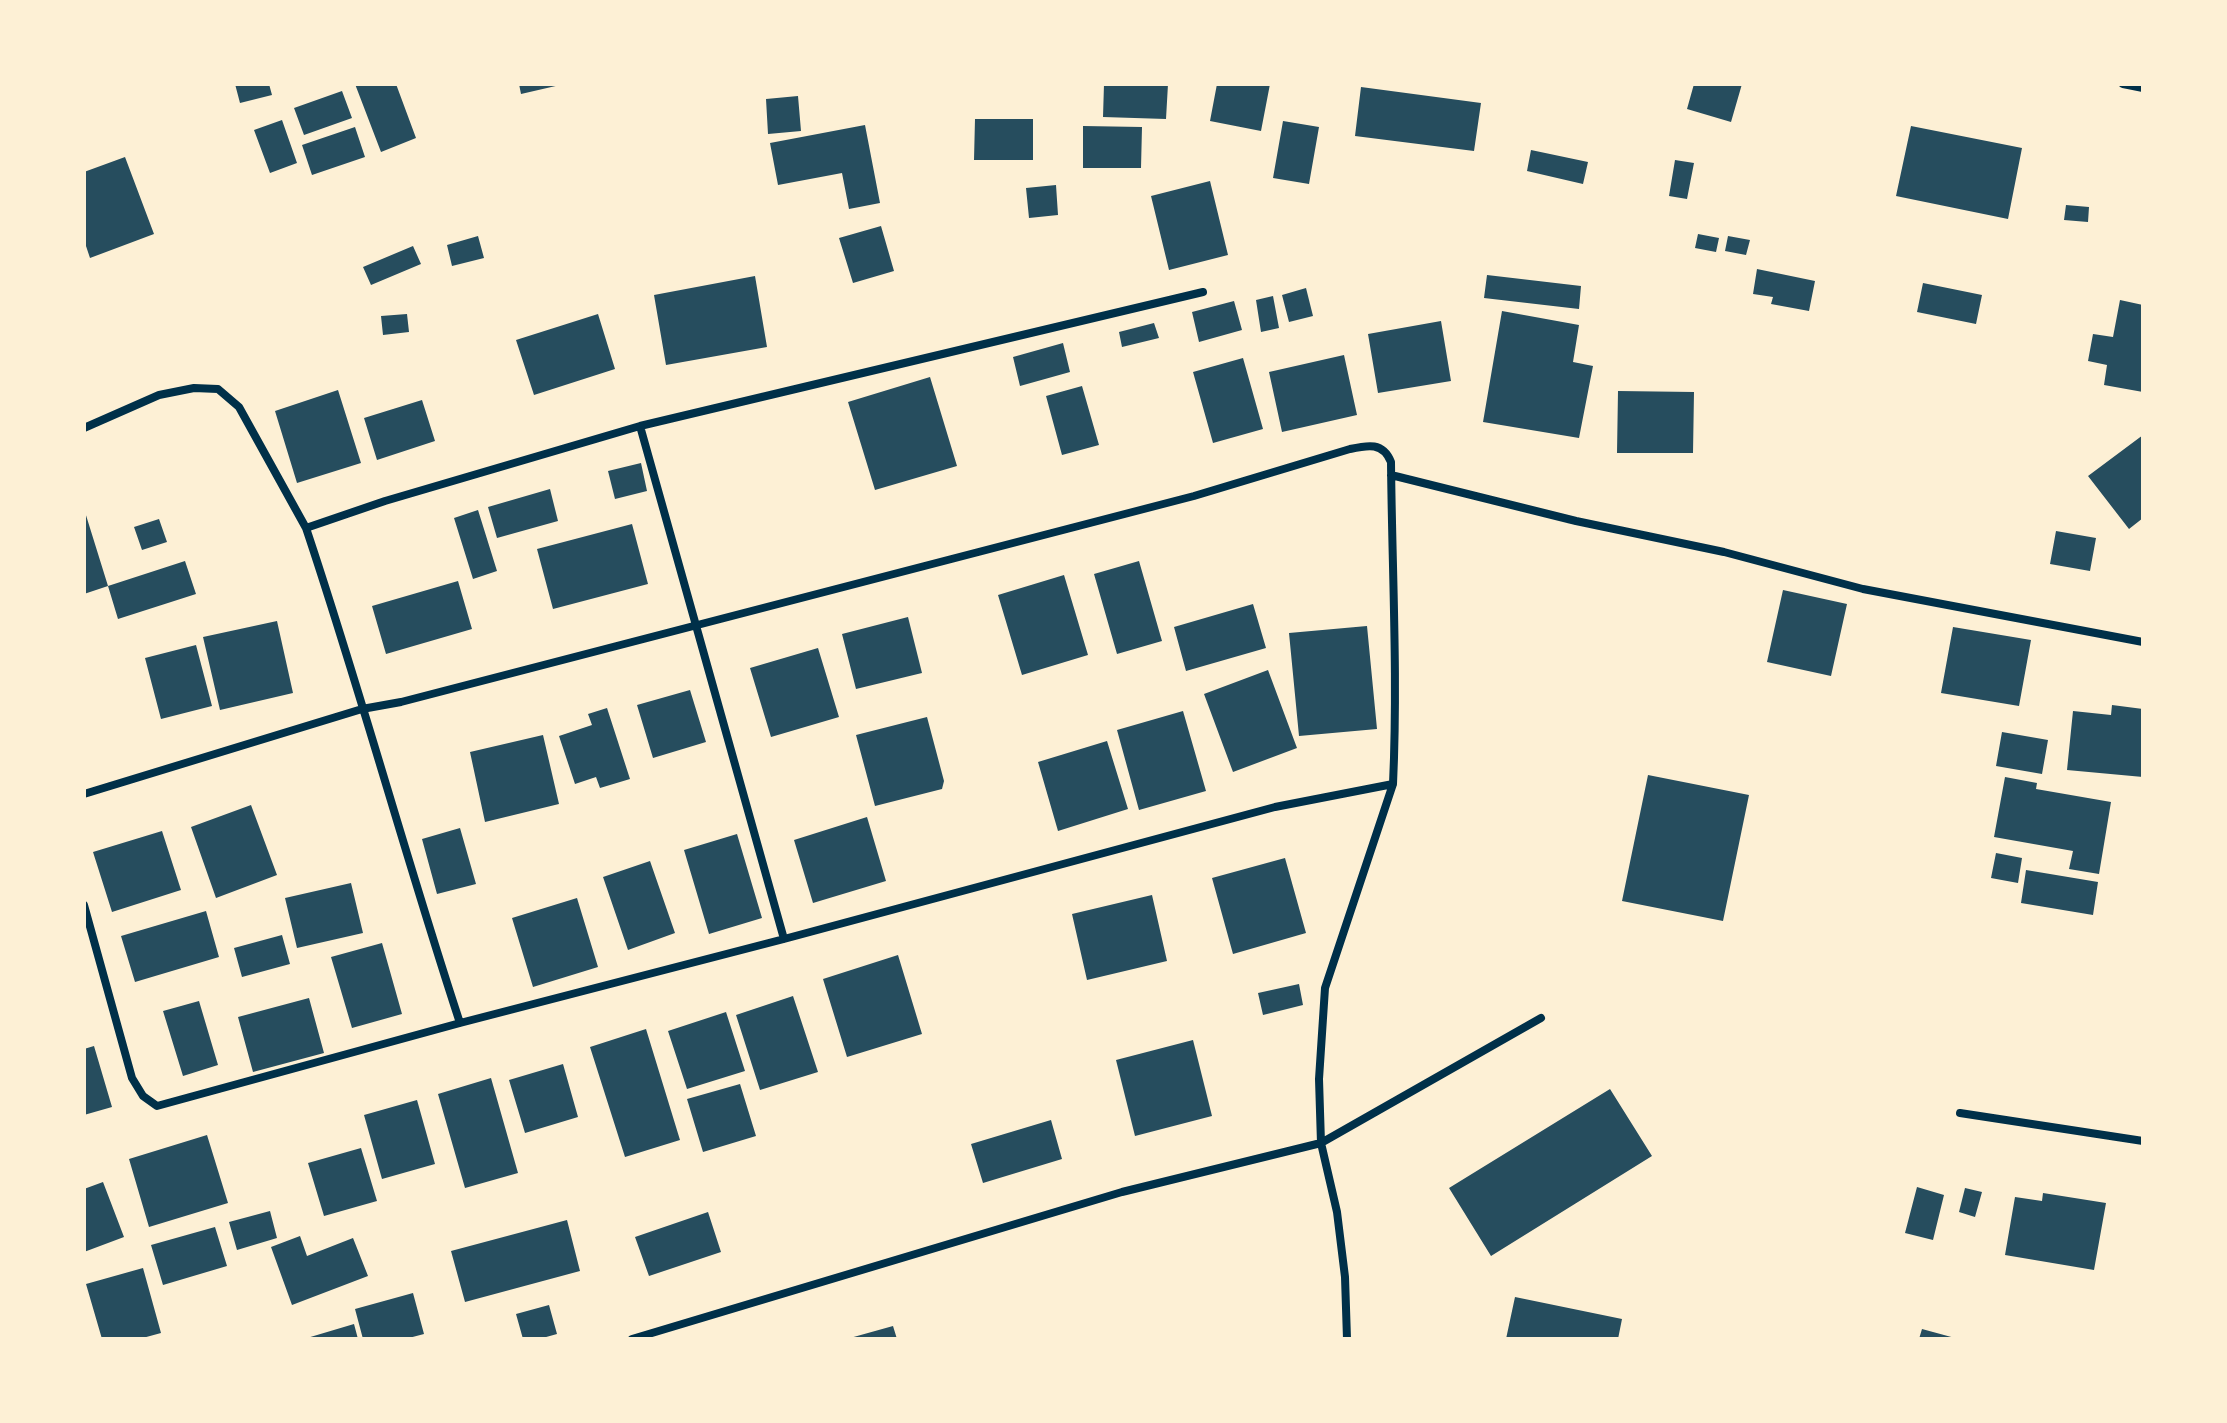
<!DOCTYPE html>
<html>
<head>
<meta charset="utf-8">
<style>
	body { margin:0 }
	#map { position:relative; width:2227px; height:1423px; overflow:hidden; background:#fdf0d5; font-family:Lato,sans-serif }
	canvas { display:block }
	.frame { position:absolute; inset:0; border:86px solid #fdf0d5; pointer-events:none }
</style>
</head>
<body>
<div id="map">
<canvas width="2227" height="1423"></canvas>
<div class="frame"></div>
</div>
<script>
const context = document.querySelector('canvas').getContext('2d');
context.lineJoin = 'round';
function fill(path, color) { context.fillStyle = color; context.fill(path, 'evenodd'); }
function trace(path, color, width, dash) { context.strokeStyle = color; context.lineWidth = width; context.lineCap = dash ? 'butt' : 'round'; context.setLineDash(dash || []); context.stroke(path); }
fill(new Path2D(`
	M235,84H269L272,95L240,103Z
	M355,84H396L416,138L381,152Z
	M519,84H560V85L521,94Z
	M1104,84H1168L1166,119L1103,117Z
	M1217,84H1270L1261,131L1210,121Z
	M1694,84H1742L1731,122L1687,109Z
	M1361,87L1481,103L1474,151L1355,136Z
	M342,91L352,118L304,135L294,108Z
	M798,96L801,131L768,134L766,99Z
	M975,119H1033V160H974Z
	M282,120L297,163L270,173L254,130Z
	M1283,121L1319,127L1309,184L1273,178Z
	M865,125L880,203L849,209L842,173L778,185L770,143Z
	M1083,126L1142,127L1141,168H1083Z
	M1911,126L2022,148L2008,219L1896,196Z
	M355,127L365,157L312,175L302,145Z
	M1531,150L1588,162L1583,184L1527,171Z
	M125,157L154,234L90,258L84,240V172Z
	M1675,160L1694,163L1687,199L1669,196Z
	M1210,181L1228,255L1169,270L1151,196Z
	M1056,185L1058,215L1029,218L1026,188Z
	M2066,205L2089,207L2088,222L2064,220Z
	M881,226L894,271L853,283L839,238Z
	M1698,234L1719,238L1716,252L1695,248Z
	M478,236L484,258L452,266L447,245Z
	M1728,236L1750,240L1746,255L1725,251Z
	M413,246L421,264L371,285L363,267Z
	M1757,269L1815,281L1809,311L1771,304L1773,297L1753,294Z
	M1487,275L1581,286L1579,309L1484,298Z
	M755,276L767,347L666,365L654,295Z
	M1923,283L1982,295L1976,324L1917,312Z
	M1306,288L1313,316L1289,322L1282,295Z
	M1273,296L1279,328L1261,332L1256,300Z
	M2120,300L2143,305V392L2104,385L2107,365L2088,361L2093,334L2113,337Z
	M1234,301L1242,330L1199,342L1192,312Z
	M1502,311L1579,325L1573,362L1593,366L1579,438L1483,422Z
	M407,314L409,332L383,335L381,316Z
	M598,314L615,369L534,395L516,340Z
	M1441,321L1451,381L1378,393L1368,334Z
	M1154,323L1159,338L1122,347L1119,332Z
	M1063,343L1070,372L1020,386L1013,357Z
	M1344,355L1357,415L1282,432L1269,372Z
	M1243,358L1263,429L1213,443L1193,372Z
	M930,377L957,466L875,490L848,402Z
	M1082,386L1099,445L1062,455L1046,396Z
	M338,390L361,463L297,483L275,411Z
	M1618,391L1694,392L1693,453H1617Z
	M422,400L435,441L377,460L364,418Z
	M2143,435V518L2129,529L2088,476Z
	M641,463L647,491L615,499L608,471Z
	M550,489L558,521L497,538L488,507Z
	M478,510L497,571L473,579L454,518Z
	M85,512L108,586L185,561L196,594L118,619L108,586L84,594Z
	M159,519L167,542L142,550L134,527Z
	M632,524L648,584L553,609L537,549Z
	M2056,531L2096,538L2090,571L2050,564Z
	M1139,561L1162,641L1117,654L1094,574Z
	M1064,575L1088,655L1022,675L998,595Z
	M458,581L472,629L386,654L372,606Z
	M1783,590L1847,604L1831,676L1767,662Z
	M1253,604L1266,648L1186,671L1174,627Z
	M908,617L922,673L856,689L842,634Z
	M277,621L293,693L220,710L203,637Z
	M1367,626L1377,729L1299,736L1289,633Z
	M1953,627L2031,640L2019,706L1941,693Z
	M196,645L212,706L161,719L145,658Z
	M818,648L839,717L771,737L750,668Z
	M1268,670L1297,748L1233,772L1204,694Z
	M690,690L706,742L653,758L637,705Z
	M2112,705L2143,709V777L2067,770L2073,711L2111,715Z
	M607,708L630,779L600,788L596,777L575,784L559,736L592,725L588,714Z
	M1183,711L1206,791L1139,810L1117,730Z
	M927,717L944,781L942,789L875,806L856,735Z
	M2002,732L2048,740L2042,774L1996,766Z
	M543,735L559,804L485,822L470,752Z
	M1107,741L1128,809L1058,831L1038,762Z
	M1648,775L1749,795L1723,921L1622,901Z
	M2005,777L2037,783L2036,789L2111,802L2099,874L2069,869L2073,851L1994,837Z
	M251,805L277,875L216,898L191,827Z
	M867,817L886,881L813,903L794,840Z
	M460,828L476,884L437,894L422,839Z
	M162,831L181,890L112,912L93,852Z
	M737,834L762,918L709,934L684,850Z
	M1996,853L2022,858L2018,883L1991,878Z
	M1285,858L1306,933L1233,954L1212,878Z
	M650,861L675,933L628,950L603,877Z
	M2026,870L2098,882L2093,915L2021,903Z
	M351,883L363,933L297,948L285,898Z
	M1152,895L1167,961L1087,980L1072,914Z
	M577,898L598,967L533,987L512,918Z
	M206,911L219,957L135,982L121,936Z
	M282,935L290,964L242,977L234,948Z
	M382,943L402,1014L352,1028L331,957Z
	M898,955L922,1034L847,1057L823,979Z
	M1299,984L1303,1005L1263,1015L1258,993Z
	M793,996L818,1072L760,1090L736,1015Z
	M309,998L324,1053L253,1072L238,1017Z
	M199,1001L218,1065L183,1076L163,1011Z
	M726,1012L745,1071L687,1089L668,1031Z
	M646,1029L680,1140L625,1157L590,1047Z
	M1193,1040L1212,1116L1135,1136L1116,1060Z
	M94,1046L112,1107L84,1115V1049Z
	M563,1064L578,1117L525,1133L509,1080Z
	M491,1078L518,1173L465,1188L438,1094Z
	M740,1084L756,1136L703,1152L687,1099Z
	M1610,1089L1652,1156L1491,1256L1449,1188Z
	M417,1100L435,1164L382,1179L364,1115Z
	M1051,1120L1062,1159L983,1183L971,1144Z
	M207,1135L228,1203L149,1227L129,1159Z
	M361,1148L377,1201L324,1216L308,1163Z
	M103,1182L124,1237L84,1252V1189Z
	M1917,1187L1944,1195L1933,1240L1905,1233Z
	M1965,1188L1982,1192L1975,1217L1959,1212Z
	M2043,1193L2106,1203L2094,1270L2005,1255L2015,1197L2042,1201Z
	M270,1211L277,1238L237,1250L229,1222Z
	M708,1212L721,1252L649,1276L635,1237Z
	M567,1220L580,1271L465,1302L451,1251Z
	M215,1227L227,1266L163,1285L151,1245Z
	M300,1236L307,1256L353,1238L368,1276L292,1305L271,1247Z
	M143,1268L161,1333L139,1339H102L86,1284Z
	M413,1293L424,1334L405,1339H363L355,1309Z
	M1515,1297L1622,1319L1618,1339H1506Z
	M549,1305L557,1334L539,1339H523L516,1314Z
	M354,1324L358,1339H308L307,1338Z
	M893,1326L897,1339H851L850,1338Z
	M1922,1329L1955,1338V1339H1919Z`), '#264d5e');
trace(new Path2D(`
	M2123,84L2143,88
	M84,428L159,395L194,388L218,389L239,407L306,528
	M1391,475L1576,521L1724,552L1863,589L2143,642
	M84,794L362,709L401,702L1194,496L1350,449C1368,445 1383,442 1391,462C1392,569 1398,676 1393,784
	M84,905L132,1078L143,1096L157,1106L460,1023L784,939L1275,807L1393,784L1325,988L1319,1079L1321,1143L1122,1192L632,1339
	M784,939L640,426L1203,292
	M460,1023C406,859 361,692 306,528L385,501L640,426
	M1960,1113L2143,1141
	M1347,1339L1345,1277L1337,1212L1321,1143L1541,1018`), '#003049', 8);
</script>
</body>
</html>
